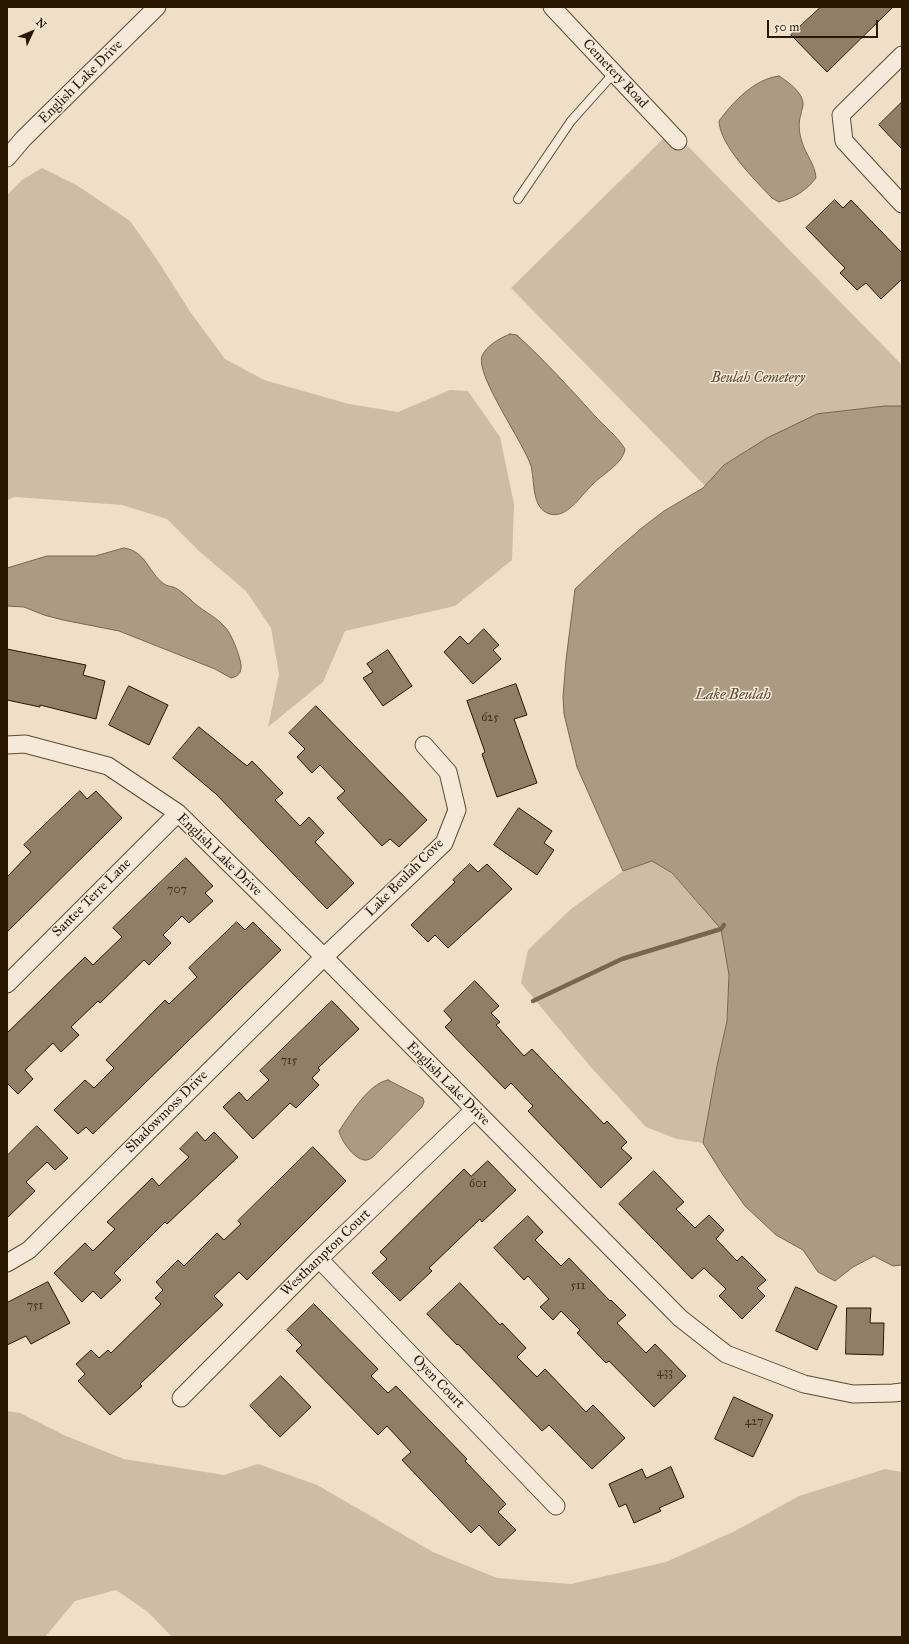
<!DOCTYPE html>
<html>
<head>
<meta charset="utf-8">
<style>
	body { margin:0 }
	#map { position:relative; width:909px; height:1644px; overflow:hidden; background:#efdfc6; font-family:"IM FELL Great Primer",serif }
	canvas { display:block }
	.frame { position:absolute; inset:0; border:8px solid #2a1700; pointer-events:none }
	.north { position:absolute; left:12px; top:12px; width:40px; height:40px; -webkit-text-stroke:3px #f5eada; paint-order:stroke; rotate:46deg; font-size:11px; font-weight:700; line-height:16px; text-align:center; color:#2a1700 }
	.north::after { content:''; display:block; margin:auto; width:14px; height:18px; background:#2a1700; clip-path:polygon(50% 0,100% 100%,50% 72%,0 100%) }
	.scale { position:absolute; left:767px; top:20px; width:111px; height:18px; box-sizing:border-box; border:2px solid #2a1700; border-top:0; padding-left:5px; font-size:12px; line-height:14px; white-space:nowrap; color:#2a1700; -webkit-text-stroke:3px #f5eada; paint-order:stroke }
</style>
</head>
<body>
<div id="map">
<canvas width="909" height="1644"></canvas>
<div class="frame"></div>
<div class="north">N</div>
<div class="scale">50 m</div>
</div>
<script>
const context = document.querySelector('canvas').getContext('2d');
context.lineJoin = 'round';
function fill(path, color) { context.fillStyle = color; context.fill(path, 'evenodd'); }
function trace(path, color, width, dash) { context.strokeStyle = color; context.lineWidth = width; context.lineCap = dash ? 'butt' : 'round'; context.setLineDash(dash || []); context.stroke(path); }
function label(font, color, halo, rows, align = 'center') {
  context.font = font + ' "IM FELL Great Primer",serif'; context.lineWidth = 3; context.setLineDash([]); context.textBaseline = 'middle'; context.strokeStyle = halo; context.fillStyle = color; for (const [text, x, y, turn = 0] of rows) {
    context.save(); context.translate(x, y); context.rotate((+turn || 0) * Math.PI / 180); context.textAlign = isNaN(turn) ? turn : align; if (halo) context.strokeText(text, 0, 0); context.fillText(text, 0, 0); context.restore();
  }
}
fill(new Path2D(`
	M672,130L902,365V540L829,612L511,288Z
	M42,168L78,186L130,221L156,258L191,313L225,359L264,380L349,404L398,412L450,390L468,391L500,437L514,504L512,560L455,606L345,631L323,682L268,727L279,674L271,628L246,591L200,552L167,519L122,505L15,497L7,500V195L22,180Z
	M652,861L671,873L721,929L729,975L727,1021L717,1066L703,1143L677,1139L646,1127L589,1065L521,983L528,950L571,909L623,871Z
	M7,1411L20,1413L66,1436L124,1459L224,1475L258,1464L317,1485L433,1552L497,1578L571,1584L666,1562L735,1531L799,1496L885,1469L902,1472V1637H172L148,1612L116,1590L75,1601L45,1637H7Z`), '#cebda4');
const water = new Path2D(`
	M779,76C787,81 804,93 803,105C803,108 801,111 801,114C798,123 799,133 802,142C806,155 815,164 816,178C806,191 794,198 779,202L772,198C755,180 720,146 719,121C733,102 754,79 779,76Z
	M510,334L517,335C544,360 569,387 594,415C605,427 617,436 625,449C623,464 601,475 591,486C581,496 566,519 550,514C531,509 535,481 531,466C524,443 475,375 482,356C486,346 500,338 510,334Z
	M885,406H902V1265L893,1266L874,1256L853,1267L835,1281L818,1272L803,1250L776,1235L745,1206L723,1175L703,1143L717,1066L727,1021L729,975L721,929L672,873L652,861L623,871L577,767L564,714L563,697L566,660L575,589L615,551L643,527L664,511L703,488L724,465L767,438L817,414Z
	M124,548C146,551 148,572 164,584C167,586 170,586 173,587C179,589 185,595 190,599C200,610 214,615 224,626C231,632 240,656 241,665C242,673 237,677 231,678L215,669L119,631L63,620L44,615L24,607L7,606V568L47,556H95Z
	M388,1080L423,1098L424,1102L422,1107L378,1152C375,1155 372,1159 367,1160C356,1162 341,1141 339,1131C350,1115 369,1083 388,1080Z`);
fill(water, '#ac9b83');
trace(water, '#78664f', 1);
trace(new Path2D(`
	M533,1001L622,959L721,929L724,925`), '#78664f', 4.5);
const building = new Path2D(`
	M821,7H893L827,72L791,35Z
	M902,102V149L879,125Z
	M835,200L843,208L851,200L902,253V279L881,299L866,283L857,290L840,273L845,268L806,228Z
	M484,629L499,645L493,650L501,659L473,684L444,652L460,636L468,644Z
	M7,649L86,665L83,675L105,681L96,719L40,705V707L7,700Z
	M388,650L412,686L383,706L363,678L373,672L367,664Z
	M516,684L527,715L514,719L537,783L497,797L482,754L485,752L467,701Z
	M129,686L168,705L149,745L109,725Z
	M316,706L427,820L399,847L390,839L382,846L337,798L345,791L320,765L312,773L297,757L305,749L289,733Z
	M199,727L247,766L252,761L283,793L275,800L300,826L309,817L324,833L315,842L354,883L327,909L216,794L173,758Z
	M80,791L87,799L96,791L122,818L7,932V877L31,852L24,845Z
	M519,808L552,831L544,843L554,850L537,875L494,845Z
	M186,858L213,886L205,893L213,901L189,923L182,916L163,935L171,943L149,965L144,960L100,1003L98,1001L71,1027L79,1035L61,1052L53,1043L25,1070L33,1079L18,1094L7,1083V1033L85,957L93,965L122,937L113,928Z
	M470,864L478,872L487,864L512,889L448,948L435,935L428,942L411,925L455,882L453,880Z
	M237,922L245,930L253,922L281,950L93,1134L86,1127L78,1134L54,1110L85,1080L94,1088L114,1068L106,1060L165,1000L169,1004L197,977L189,968Z
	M475,981L499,1006L491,1013L500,1022L496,1025L524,1056L532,1049L604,1124L607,1121L627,1142L621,1148L632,1158L601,1188L528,1111L533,1106L511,1083L505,1089L445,1027L452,1020L444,1011Z
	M332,1001L359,1029L318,1068L320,1070L312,1078L319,1085L296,1108L290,1103L253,1139L223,1107L239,1092L247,1101L269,1080L260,1071Z
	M37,1126L68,1158L55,1170L47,1162L26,1182L35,1191L7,1218V1156Z
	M197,1132L205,1141L214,1132L238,1157L167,1224L165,1222L114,1273L121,1280L101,1299L93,1291L82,1302L54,1273L85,1243L93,1251L115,1229L107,1222L152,1178L159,1186L189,1157L180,1149Z
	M313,1147L346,1181L247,1280L239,1272L214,1296L223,1305L140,1384L142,1386L110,1415L78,1381L85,1374L76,1364L91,1350L99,1358L108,1350L111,1353L161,1304L155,1298L163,1290L156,1282L178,1260L184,1266L217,1233L224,1240L241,1224L238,1221Z
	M488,1161L516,1190L482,1222L480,1219L429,1268L432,1271L400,1301L372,1273L387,1259L380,1252L464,1169L471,1176Z
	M654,1171L684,1202L676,1209L695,1228L709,1215L724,1230L716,1239L737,1261L742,1256L766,1280L757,1288L765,1296L742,1319L719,1296L726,1289L704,1268L692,1279L619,1204Z
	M528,1216L543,1232L535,1240L561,1266L569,1258L610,1301L611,1300L626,1315L617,1323L646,1353L655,1344L686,1376L654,1407L609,1361L606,1363L577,1333L580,1330L561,1311L553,1320L540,1307L549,1299L528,1276L524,1280L494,1248Z
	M48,1282L70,1323L31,1344L26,1336L7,1345V1303Z
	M460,1283L500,1325L502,1323L526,1348L517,1357L537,1377L545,1369L586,1412L593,1405L625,1438L592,1469L549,1425L542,1431L458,1344L457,1345L427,1314Z
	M796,1287L837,1306L817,1350L776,1331Z
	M314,1304L378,1369L371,1376L388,1393L396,1386L467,1459L465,1461L506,1504L498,1512L516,1530L499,1546L479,1525L471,1533L402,1460L411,1452L387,1426L378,1435L296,1351L302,1345L287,1330Z
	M847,1308H871L870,1323H884L883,1355L846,1354Z
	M281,1376L311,1407L280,1437L250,1406Z
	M734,1397L773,1415L753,1457L715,1439Z
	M671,1467L684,1497L659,1508L661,1511L634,1523L626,1504L619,1507L609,1484L642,1469L646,1478Z`);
fill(building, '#907f67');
trace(building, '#2a1700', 1);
const service = new Path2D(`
	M518,199L571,121L614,73`);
const minor = new Path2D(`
	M552,7L678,141
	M902,55L841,115L844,141L902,204
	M7,158L23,139L157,7
	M7,745L25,744L108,766L178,813L324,957L680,1318L726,1354L804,1384L853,1394L893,1393L902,1392
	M7,984L178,813
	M319,1259L556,1506
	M7,1263L29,1250L324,957L444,843L457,810L448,772L424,745
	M181,1398L319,1259L474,1110`);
trace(service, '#5b4932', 10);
trace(minor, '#5b4932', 19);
trace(service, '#f5eada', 8);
trace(minor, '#f5eada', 17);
label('12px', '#44311a', null, [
	["625",490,718],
	["707",177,890],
	["715",289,1061],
	["601",478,1184],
	["511",578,1286],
	["751",35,1306],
	["433",665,1373],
	["427",754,1422]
]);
label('14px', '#2a1700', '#f5eada', [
	["Cemetery Road",615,74,47],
	["English Lake Drive",81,82,-45],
	["English Lake Drive",219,855,44],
	["Lake Beulah Cove",405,878,-45],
	["Santee Terre Lane",92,898,-45],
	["English Lake Drive",448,1084,45],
	["Shadowmoss Drive",167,1112,-45],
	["Westhampton Court",326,1253,-44],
	["Oyen Court",438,1382,46]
]);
label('italic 14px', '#5b4931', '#f5eada', [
	["Beulah Cemetery",758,379]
]);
label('italic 15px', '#5e4c34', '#f5eada', [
	["Lake Beulah",733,695]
]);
</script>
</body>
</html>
